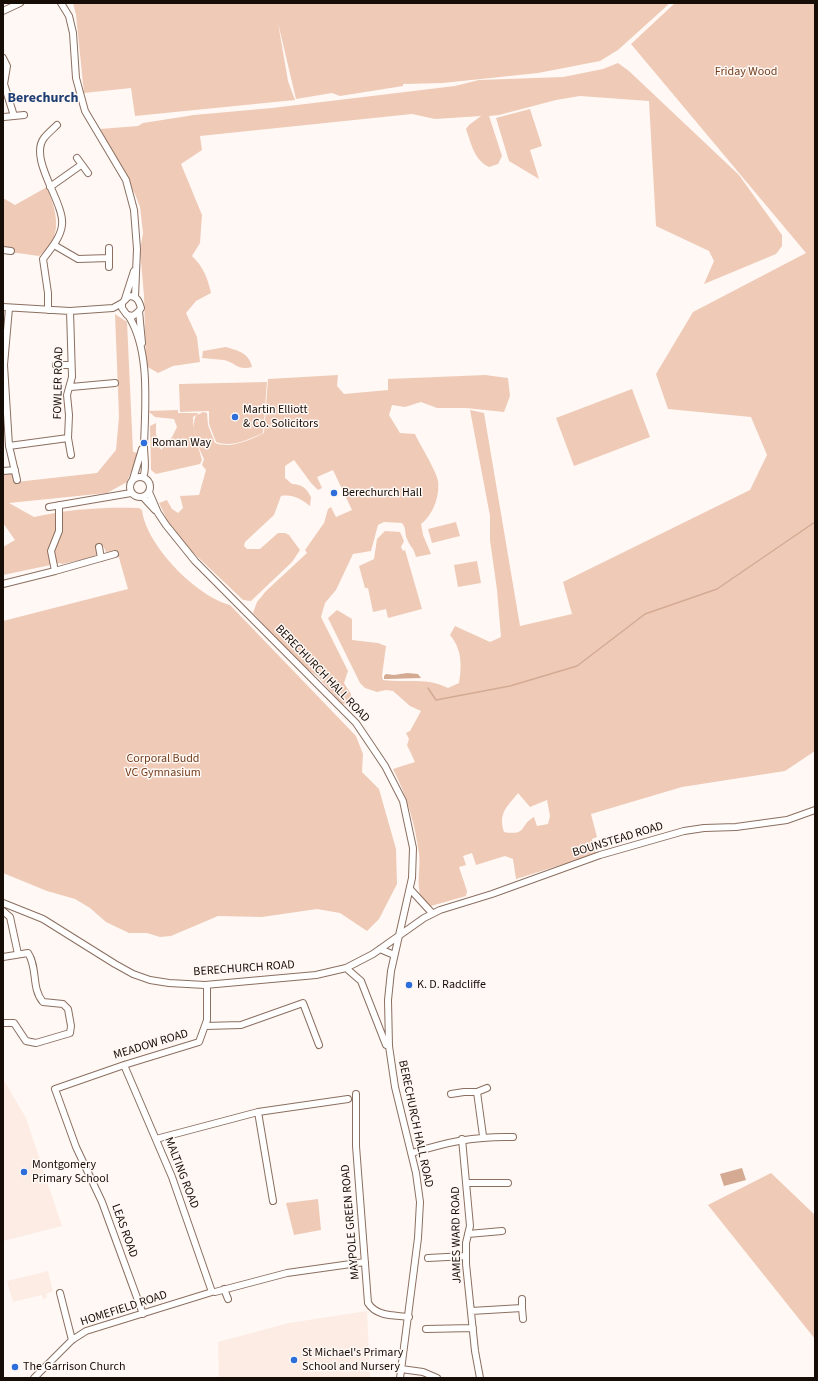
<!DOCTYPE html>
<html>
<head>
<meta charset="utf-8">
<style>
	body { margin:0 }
	#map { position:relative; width:818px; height:1381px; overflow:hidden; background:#fff8f5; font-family:"Source Sans 3",sans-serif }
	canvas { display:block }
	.frame { position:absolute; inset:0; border:4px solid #170d07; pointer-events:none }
</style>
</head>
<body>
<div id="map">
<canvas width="818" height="1381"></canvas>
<div class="frame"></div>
</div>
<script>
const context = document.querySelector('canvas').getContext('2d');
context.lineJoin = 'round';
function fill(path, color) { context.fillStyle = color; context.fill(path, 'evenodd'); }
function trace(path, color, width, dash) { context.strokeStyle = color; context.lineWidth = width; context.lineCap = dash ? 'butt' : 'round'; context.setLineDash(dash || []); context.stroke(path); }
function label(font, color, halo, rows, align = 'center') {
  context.font = font + ' "Source Sans 3",sans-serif'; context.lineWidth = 3; context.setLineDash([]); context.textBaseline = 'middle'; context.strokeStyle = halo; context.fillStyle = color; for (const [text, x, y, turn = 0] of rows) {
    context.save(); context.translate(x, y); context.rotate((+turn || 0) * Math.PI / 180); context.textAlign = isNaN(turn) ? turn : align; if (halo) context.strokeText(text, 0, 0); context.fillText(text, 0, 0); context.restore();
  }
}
fill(new Path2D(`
	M3,1079L26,1118L62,1226L3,1241Z
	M48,1271L53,1291L46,1294L47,1298L43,1299L42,1295L13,1302L7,1281Z
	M367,1311L370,1378H219L218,1342L289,1323Z`), '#fcece3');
fill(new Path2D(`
	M73,3H670L618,50L600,61L538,73L443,83L403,84V86L340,96L332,93L296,99L278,23L288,81L295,100L135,116L131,88L84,93L76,15Z
	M675,3H815V751L785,771L682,787L591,814L597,837L592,839L596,854L516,879L513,859L505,856L476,865L472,853L463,856L466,865L459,867L467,891L466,896L431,906C428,906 425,905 423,902C415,888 421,869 419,854C415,824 407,796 393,769L415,762L407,745L409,739L406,733L410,731L421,711L410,706L393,691L386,690L377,692L365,688L360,683L328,618L337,610L352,619V640L378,643L386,646L382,676L383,680C405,683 428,677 448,688L459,683C462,666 462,649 450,635L455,626L490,642L501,637L497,590L490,540V516L470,410L484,413L520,626L572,614L563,582L750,490L767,455L751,417L668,409L656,374L693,312L806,253L631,44ZM518,793L530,807L547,800L550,816L548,824L537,826L534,817C519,825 528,836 504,832C498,813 507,807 518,793Z
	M618,63L629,71L739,175L782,235V246L776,254L704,284L714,261L709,251L656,226L649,101L580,96L556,100L499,115L489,116L502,156L498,164L489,167C474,160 471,143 466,129L469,125L481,116L435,119L412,114L200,136L202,150L181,164L202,215L200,243L192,256C203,266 208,279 211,293L196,301L186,313L197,337L200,362L173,366L158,373L146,366L144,296L140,250L143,233L140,207L135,194L128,183L100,129L138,126L143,123L194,115L272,108L455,86L479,80L563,77L603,69Z
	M530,109L542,146L530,150L539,179L509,161L496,118Z
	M47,187C57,213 64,237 39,256L3,251V198L15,205Z
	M115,314L127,322L133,452L138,453L127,482L107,493L9,503L34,517C70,509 103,507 139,508L142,510C146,545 196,596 230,605L356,736L363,754L362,772L379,789L396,849L397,884L379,919L367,931L340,913L317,909L262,917L218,916L171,936L160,937L147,933H129L106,922L90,908L75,899L47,891L3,873V621L128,589L117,551L106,552L103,546L98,548V552L94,557L62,564L60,563L3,575V547L15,540L3,523V474L11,473L16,482L97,473L116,450L119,417Z
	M226,347C239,351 249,353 252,367C238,371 236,363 224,360C217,359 209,359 202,358L203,351Z
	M338,375L337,386L344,394L388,390V379L485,375L508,378L510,396L504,412L466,408H437L421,402L405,407L392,405L389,415L400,433L415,434C420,445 436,470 438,481C440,496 433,515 421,524L423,535L431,554L416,557C413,546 410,547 407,539C404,533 407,529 402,523L384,522L378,525L371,551L353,554L336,590L325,603L321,617L348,671L344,683L351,694V707L341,703L319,678L299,662L253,613L257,602L266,591L307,553L305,550L324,523L328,509L331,507L336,517L352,510L333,470L317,477L322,488L318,490L311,483L294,460L285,466V478L292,484C302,484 307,489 311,497L310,506C301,499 293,494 281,496L274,515L245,542L244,546L247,549H260L278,533H285L289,535L300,550L292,562L251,601L243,600L184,544L169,524L159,503L167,500L172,509L178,513L183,508L180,496L199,495L206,470L202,465L204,459C198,446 190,429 196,415L193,417C193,433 198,445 202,460L200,464L156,474L151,470L150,426L156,423V434L161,450L172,437L177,427L174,419L155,417L148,411L178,410V413H198L197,415L203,412L207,413L208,425L215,443C232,449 249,440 264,433L268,379Z
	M267,382L263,433C249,439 232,448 216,442L209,424V411L180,412L179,384Z
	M632,389L650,437L574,466L556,418Z
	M456,522L460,536L432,543L428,529Z
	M385,531L400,532L404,541L401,547L403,551L405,550L422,609L388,618L386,609L373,612L368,588H365L359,566L374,559L377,539Z
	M477,561L481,583L458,587L454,565Z
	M771,1173L815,1215V1339L708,1205Z
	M318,1199L321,1230L294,1235L286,1203Z`), '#efcbb7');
fill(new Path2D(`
	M407,673L418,674L421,678L388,679H384V676L386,674L394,675Z
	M742,1168L746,1180L724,1186L720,1174Z`), '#d5aa93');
trace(new Path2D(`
	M428,688L436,700L510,686L577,666L645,614L717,589L815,522`), '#d5aa93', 1.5);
const minor = new Path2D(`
	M61,3L69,16L73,33L76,78L85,111L126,180L134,210L137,249L135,297
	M3,11L20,3
	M3,58L7,66L4,84L14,116L4,117
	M14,116L24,115
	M77,158L88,173
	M50,187L81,165
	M54,245L78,259L109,258V267
	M3,250L11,251
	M109,258V248
	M125,299L134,271
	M3,307L70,311L113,308L122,303
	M9,308L4,365L9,446L17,480
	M48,310V293L43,259C50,250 61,237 62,225C65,203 28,159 44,138C48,133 53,129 57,125
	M70,311L72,377L67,395L69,415L68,438L71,455
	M139,311L133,316L127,315L122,308V303L129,296C137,296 139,301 141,308L139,311L142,343
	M128,315C151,350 145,407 144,447C144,456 147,469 143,477
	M56,365H70
	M71,387L115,383
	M9,446L68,438
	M3,471L15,470
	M130 487a10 10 0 1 1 20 0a10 10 0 1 1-20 0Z
	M133,479L142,449
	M149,492L158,513L166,525L195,561L356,723L385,766L403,801L413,848L412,878L391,971L388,1000L389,1046L395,1087L416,1173L420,1202L418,1238L400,1378
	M143,497L155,510
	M49,507L131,493
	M99,547L101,558
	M55,571L115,554
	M3,584L55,571L51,551L59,531V505
	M410,889L432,913
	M3,903L43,919L115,964L133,974L150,980L169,983L205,985L316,975L346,968L373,954L424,918L440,910L492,894L600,855L684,831L704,828L736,827L787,820L815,810
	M3,911L10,917L18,954
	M380,949L394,955
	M3,957L28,953C38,968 31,988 43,1002L63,1004L68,1009L71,1026L70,1033L36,1043L26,1041L14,1023H3
	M346,968L361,981L386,1045L389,1046
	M205,1026L241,1025L303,1003L319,1045
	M356,1094V1146L368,1303C377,1317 394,1315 409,1317
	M451,1094L464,1092H477
	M258,1112L273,1201
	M483,1136L477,1092L487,1088
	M156,1139L258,1112L348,1099
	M462,1139L470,1226L466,1243V1264L475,1351L480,1378
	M412,1153C448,1142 474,1136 513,1137
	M467,1183H508
	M468,1234L502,1231
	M428,1258L466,1256
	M224,1289L228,1299
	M215,1292L287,1273L365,1262
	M60,1293L72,1340
	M522,1308L523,1319
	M471,1311L522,1308V1299
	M143,1314L102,1202L76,1147L55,1089L124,1065L199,1042L207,1020V985
	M426,1329L473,1328
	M401,1369L423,1372L437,1378
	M34,1378L72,1340L86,1331L212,1292L172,1177L124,1065`);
trace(minor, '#8b6f60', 8);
trace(minor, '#fff', 6);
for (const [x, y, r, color] of [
	[235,417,4,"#2d6edb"],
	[144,443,4,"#2d6edb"],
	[334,493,4,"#2d6edb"],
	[409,985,4,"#2d6edb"],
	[24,1172,4,"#2d6edb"],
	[294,1360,4,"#2d6edb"],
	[15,1367,4,"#2d6edb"]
]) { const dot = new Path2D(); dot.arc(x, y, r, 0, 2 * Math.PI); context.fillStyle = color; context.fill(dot); trace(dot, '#fff8f5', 1.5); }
label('12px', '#733d1b', '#fff8f5', [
	["Friday Wood",746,72],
	["Corporal Budd",163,759],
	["VC Gymnasium",163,773]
]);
label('12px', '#170d07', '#fff8f5', [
	["FOWLER ROAD",59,383,-89],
	["BERECHURCH HALL ROAD",322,674,46],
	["BOUNSTEAD ROAD",618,840,-17],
	["BERECHURCH ROAD",244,969,-4],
	["MEADOW ROAD",151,1045,-17],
	["BERECHURCH HALL ROAD",415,1124,78],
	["MALTING ROAD",181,1173,69],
	["MAYPOLE GREEN ROAD",351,1222,-95],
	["LEAS ROAD",124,1231,70],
	["JAMES WARD ROAD",457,1235,-91],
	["HOMEFIELD ROAD",124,1309,-18]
]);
label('12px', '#170d07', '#fff8f5', [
	["Martin Elliott",243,410],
	["& Co. Solicitors",243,424],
	["Roman Way",152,443],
	["Berechurch Hall",342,493],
	["K. D. Radcliffe",417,985],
	["Montgomery",32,1165],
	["Primary School",32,1179],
	["St Michael's Primary",302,1353],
	["School and Nursery",302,1367],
	["The Garrison Church",23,1367]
], 'left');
label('bold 14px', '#1f3e74', '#fff8f5', [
	["Berechurch",43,99]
]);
</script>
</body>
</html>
